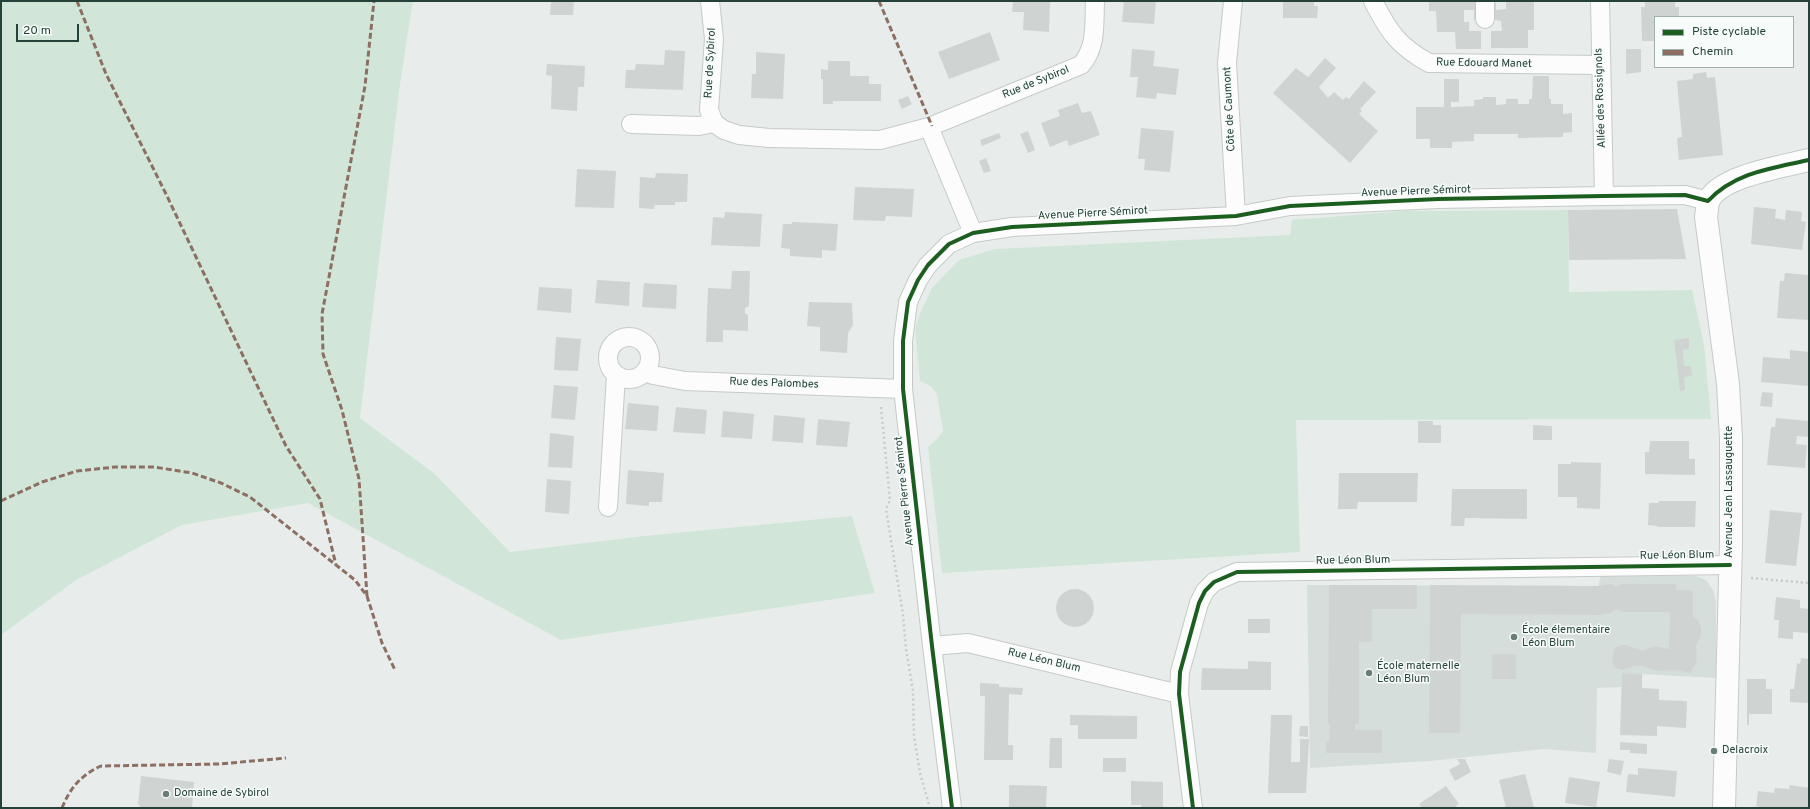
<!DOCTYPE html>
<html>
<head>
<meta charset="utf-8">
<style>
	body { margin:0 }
	#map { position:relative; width:1810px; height:809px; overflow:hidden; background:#e8edeb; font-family:Overpass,sans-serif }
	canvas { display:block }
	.frame { position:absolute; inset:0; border:2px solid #24423a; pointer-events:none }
	.legend { position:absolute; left:1654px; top:16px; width:140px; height:52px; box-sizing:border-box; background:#f7fbf9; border:1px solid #a3b1ad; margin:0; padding:5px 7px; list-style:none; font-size:12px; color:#24423a }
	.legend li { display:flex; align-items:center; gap:8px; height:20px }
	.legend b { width:20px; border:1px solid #a3b1ad }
	.scale { position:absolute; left:16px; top:24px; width:63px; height:18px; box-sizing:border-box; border:2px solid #24423a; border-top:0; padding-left:5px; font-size:12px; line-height:14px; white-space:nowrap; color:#24423a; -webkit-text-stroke:3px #f7fbf9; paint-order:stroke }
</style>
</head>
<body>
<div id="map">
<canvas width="1810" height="809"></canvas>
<div class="frame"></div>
<ul class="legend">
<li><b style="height:5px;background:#1b5e20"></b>Piste cyclable</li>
<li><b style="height:5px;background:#8d6e63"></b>Chemin</li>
</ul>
<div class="scale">20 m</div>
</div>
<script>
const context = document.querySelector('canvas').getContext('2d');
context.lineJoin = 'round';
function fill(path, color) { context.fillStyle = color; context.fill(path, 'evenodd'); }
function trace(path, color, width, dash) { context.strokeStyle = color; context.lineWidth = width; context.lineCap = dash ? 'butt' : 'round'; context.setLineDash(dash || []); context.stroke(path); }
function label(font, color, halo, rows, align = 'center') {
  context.font = font + ' Overpass,sans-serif'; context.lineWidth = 3; context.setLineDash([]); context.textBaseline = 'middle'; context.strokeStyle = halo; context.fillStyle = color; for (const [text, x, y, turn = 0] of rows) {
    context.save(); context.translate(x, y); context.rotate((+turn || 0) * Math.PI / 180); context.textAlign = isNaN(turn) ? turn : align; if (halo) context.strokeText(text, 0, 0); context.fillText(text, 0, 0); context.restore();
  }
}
fill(new Path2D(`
	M1601,576H1696L1706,580L1713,590L1716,601V678L1622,673V687L1597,688L1596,753L1544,749L1430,761L1310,768L1307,585L1598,586Z`), '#d6dedb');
fill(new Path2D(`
	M1,1H413L400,84L360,418L435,474L510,552L644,536L852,516L875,593L561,640L308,503L182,525L76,580L1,635Z
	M1568,210L1569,292L1692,290L1704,344L1711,419L1296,420L1300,552L942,573L928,447L937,439L943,431L937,395L932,387L920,381L915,329L921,311L932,288L959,260L995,249L1290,235L1292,220L1405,211Z`), '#d1e6d8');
fill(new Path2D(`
	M551,1H574L573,15H550Z
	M1013,1H1050L1049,32L1023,30L1024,12H1012Z
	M1124,1H1156L1154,24L1122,22Z
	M1283,1H1314V6H1318L1317,18H1283Z
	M1429,1H1480L1481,19L1474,20V10H1464V22H1469V31H1481V49H1456L1455,32H1437L1436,11H1429Z
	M1506,1H1534V30H1528V48H1491V31H1502L1501,21L1490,19V3H1496V10L1506,9Z
	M1645,1H1675V7H1679V17H1655V41H1642L1641,7H1645Z
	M990,32L1000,60L949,79L938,52Z
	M1132,49L1155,51L1153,66L1179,69L1176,95L1157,93L1156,99L1136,97L1138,77H1130Z
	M1626,49H1641V72L1626,74Z
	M665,50L685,51L683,90L625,88L626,70H635L636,64L664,65Z
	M756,52L785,54L783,99L751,98L752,74H756Z
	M1325,58L1336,68L1319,87L1328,98L1334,92L1343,100L1346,97L1349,99L1364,81L1376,92L1360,109L1362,111L1359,114L1378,131L1350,163L1273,93L1296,68L1308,77Z
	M828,61H850V76H869V84H881V101H833V104H823V79H821V69L828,70Z
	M547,64L585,66L584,87H578L577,111L551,109L552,76L546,75Z
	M1706,72L1707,78L1715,77L1723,155L1679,160L1677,138L1682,137L1677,81L1693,79V74Z
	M1533,76H1549V99H1551V104H1563V114L1572,113V132L1563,133V137L1518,138V134H1474V141L1452,142V148H1430V139H1416V107H1444V79H1459V102H1451V107L1474,106V100L1483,99V97H1496V105L1506,104V99H1518V104H1529V99H1532Z
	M908,96L912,104L902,109L898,100Z
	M1078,103L1082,113L1091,111L1100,135L1069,146L1067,140L1050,147L1041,123L1060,116L1058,110Z
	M1141,128L1174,131L1170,172L1144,170L1145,159H1138Z
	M1028,131L1035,150L1028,153L1020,134Z
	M999,133L1001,138L982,146L980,140Z
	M986,158L991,171L984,173L979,161Z
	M577,169L616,171L614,208L575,207Z
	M656,173L688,174L687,202H675V205H655L654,209L639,208L640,177L655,178Z
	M855,187L914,189L912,217L886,216L885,221L853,220Z
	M1754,207L1776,209L1775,218L1785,220L1786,210L1802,212L1801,221L1806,222L1802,250L1751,244Z
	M1677,209L1686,259L1569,260L1568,210Z
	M725,212L762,214L760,247L711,245L713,217L724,218Z
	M792,222L838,224L836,251L822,250V258L790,256V249L781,248L783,224H792Z
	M732,271H750L749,306L745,308V313L748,315V331L723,330V342H706L708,288L731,289Z
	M1785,273L1809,275V320L1777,318L1780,281H1784Z
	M597,280L630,282L629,306L595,303Z
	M644,283L677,285L676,309L642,307Z
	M539,287L572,289L571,313L537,310Z
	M809,302L852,303L853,325L848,333L847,353L820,351V327L807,326Z
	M556,337L581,339L578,371L554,370Z
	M1689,338V349L1683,350L1684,366H1691L1692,376L1684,377L1685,390L1680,391L1674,340Z
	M1790,350L1809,352V386L1761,382L1763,357L1790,359Z
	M554,385L578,387L575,420L551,418Z
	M1762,392L1773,393L1772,407L1760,406Z
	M628,403L659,406L657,431L625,429Z
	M676,407L707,410L705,434L673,432Z
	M723,411L754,414L752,439L721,437Z
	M774,415L805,418L803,443L772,441Z
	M1776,418L1809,421L1808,437L1797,436L1796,444L1807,445L1805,468L1767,465L1771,427H1775Z
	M818,419L850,422L847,447L816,445Z
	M1418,421H1433V425H1441V443H1418Z
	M1533,425L1552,426V440H1533Z
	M550,433L574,436L572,468L548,467Z
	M1650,441H1689V459H1695V475L1645,474V452H1649Z
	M1571,462L1601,463L1600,509L1577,508V497H1558V464H1571Z
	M628,470L664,473L662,502H649V506L626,504Z
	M1339,473H1418L1417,502H1358L1357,509H1338Z
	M547,479L571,481L569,514L545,512Z
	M1452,489H1527V519L1465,518L1464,526H1451Z
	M1659,501H1696L1695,527H1658L1657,526L1648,525L1649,503H1658Z
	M1770,510L1802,513L1796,566L1765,563Z
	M1611,584L1616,587L1622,584H1676V590H1690L1693,591V617L1697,619L1701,627V636L1696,645L1697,661L1690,673L1676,670L1657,671L1643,666H1635L1623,670L1615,668L1612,663L1614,649L1621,645H1626L1643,651L1654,646L1669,649L1670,612H1623L1616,609L1610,613L1598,615L1461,614L1460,733H1429L1430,585L1598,586Z
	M1329,585H1417V609H1372V642H1359V724H1355V730H1382V753H1326V741H1329L1330,729V724H1328Z
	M1056 608a19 19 0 1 1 38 0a19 19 0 1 1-38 0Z
	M1776,597L1800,600V608L1809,609V633L1793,632V639L1778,638L1779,620H1774Z
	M1248,619H1270V633H1248Z
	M1492,654H1516V679H1492Z
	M1801,658L1809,659V703L1790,702V689H1794L1797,663L1800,664Z
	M1248,661L1271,662V690H1201L1202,668L1248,669Z
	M1622,673L1642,674V688L1659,689V700L1687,701L1686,728L1657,726V736L1620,735Z
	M1747,679H1766V689H1772V714H1749V725H1747Z
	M980,683L999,684V687L1023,688L1022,695L1009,694L1008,745H1013V760H984L985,696H980Z
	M1070,715L1137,716V739H1078V725H1070Z
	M1271,715H1292L1291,762H1300V739H1309L1306,793H1268Z
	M1300,726H1308V737L1299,736Z
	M1050,738H1062V768H1049Z
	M1620,742L1647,744V754L1630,753V750H1620Z
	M1103,758H1126V772H1103Z
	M1457,759H1465L1471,772L1455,781L1449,770L1460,764Z
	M1609,759L1624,761L1621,775L1607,772Z
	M1638,768L1677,771L1675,797L1626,792L1628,774L1638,775Z
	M1525,774L1534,807L1506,808L1499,780Z
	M141,776L194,782L192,808H140V805H138Z
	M1569,777L1600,782L1596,807L1565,803Z
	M1131,781L1163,782V808H1141V805H1131Z
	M1009,785L1047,786L1046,808H1009Z
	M1790,785L1809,788V808H1763L1756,806L1758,791L1774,793L1775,788L1789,789Z
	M1446,786L1459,804L1456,806L1457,808H1422L1419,804Z`), '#cfd4d2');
const minor = new Path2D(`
	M710,1L714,39L709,110L714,123L724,130L739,135L769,138L880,140L929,127L1081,65C1097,47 1094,24 1095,1
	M1233,1L1227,63L1236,216
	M1373,1C1389,32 1398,46 1429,63L1600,65
	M1485,1V19
	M1600,1L1604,196
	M631,124L699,126L714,123
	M929,127L973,233
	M608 358a21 21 0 1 1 42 0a21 21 0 1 1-42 0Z
	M645,371L653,375L685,381L903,389
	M608,507L616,375
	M932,646L968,643L1179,694
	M952,808L932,646L903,389V341L908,302L918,280L928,265L949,244L973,233L1012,227L1236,216L1290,206L1438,199L1604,196L1685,195L1708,201
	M1193,808L1179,694L1180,672L1199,603L1205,591L1214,582L1237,572L1730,565`);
const tertiary = new Path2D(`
	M1724,808L1731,543V438L1728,384L1706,217C1707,212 1707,206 1708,202C1718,176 1785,166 1809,160`);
trace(minor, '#c5cac8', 20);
trace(tertiary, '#c5cac8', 24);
trace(new Path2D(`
	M881,407L890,500L886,509L903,615L906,649L913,691L914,736L920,773L930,808
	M1751,578L1809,583`), '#c3ccca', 2.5, [2, 3]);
trace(minor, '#fcfcfc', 18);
trace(tertiary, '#fcfcfc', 22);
trace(new Path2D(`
	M77,1L106,74L166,194L286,446L320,499L336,565
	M879,1L932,126
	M1,501L42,482L77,471L115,467H154L192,473L221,483L250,497L355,580L367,596L382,643L395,670
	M367,596L359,479L342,410L323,354L322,314L365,86L374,1
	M62,808C70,788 81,775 101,766L219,764L286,758`), '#8d6e63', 3, [6, 3]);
trace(new Path2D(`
	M952,808L932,646L903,389V341L908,302L918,280L928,265L949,244L973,233L1012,227L1236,216L1290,206L1438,199L1604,196L1685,195L1708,201C1735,172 1773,168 1809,160
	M1193,808L1179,694L1180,672L1199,603L1205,591L1214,582L1237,572L1730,565`), '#1b5e20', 4);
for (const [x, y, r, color] of [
	[1514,637,4,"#697e78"],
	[1369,673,4,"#697e78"],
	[1714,751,4,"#697e78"],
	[166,794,4,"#697e78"]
]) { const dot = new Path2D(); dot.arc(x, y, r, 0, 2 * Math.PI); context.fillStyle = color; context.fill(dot); trace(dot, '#f7fbf9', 1.5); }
label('11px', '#24423a', '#f7fbf9', [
	["Rue de Sybirol",711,63,-87],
	["Rue Edouard Manet",1484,64,1],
	["Rue de Sybirol",1036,83,-22],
	["Allée des Rossignols",1601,98,-92],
	["Côte de Caumont",1230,109,-93],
	["Avenue Pierre Sémirot",1416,192,-2],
	["Avenue Pierre Sémirot",1093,214,-3],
	["Rue des Palombes",774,384,2],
	["Avenue Pierre Sémirot",905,491,-96],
	["Avenue Jean Lassauguette",1730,492,-90],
	["Rue Léon Blum",1677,556,-1],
	["Rue Léon Blum",1353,561,-1],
	["Rue Léon Blum",1044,661,13]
]);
label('11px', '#24423a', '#f7fbf9', [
	["École élementaire",1522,631],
	["Léon Blum",1522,644],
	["École maternelle",1377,667],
	["Léon Blum",1377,680],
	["Delacroix",1722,751],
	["Domaine de Sybirol",174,794]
], 'left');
</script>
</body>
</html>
